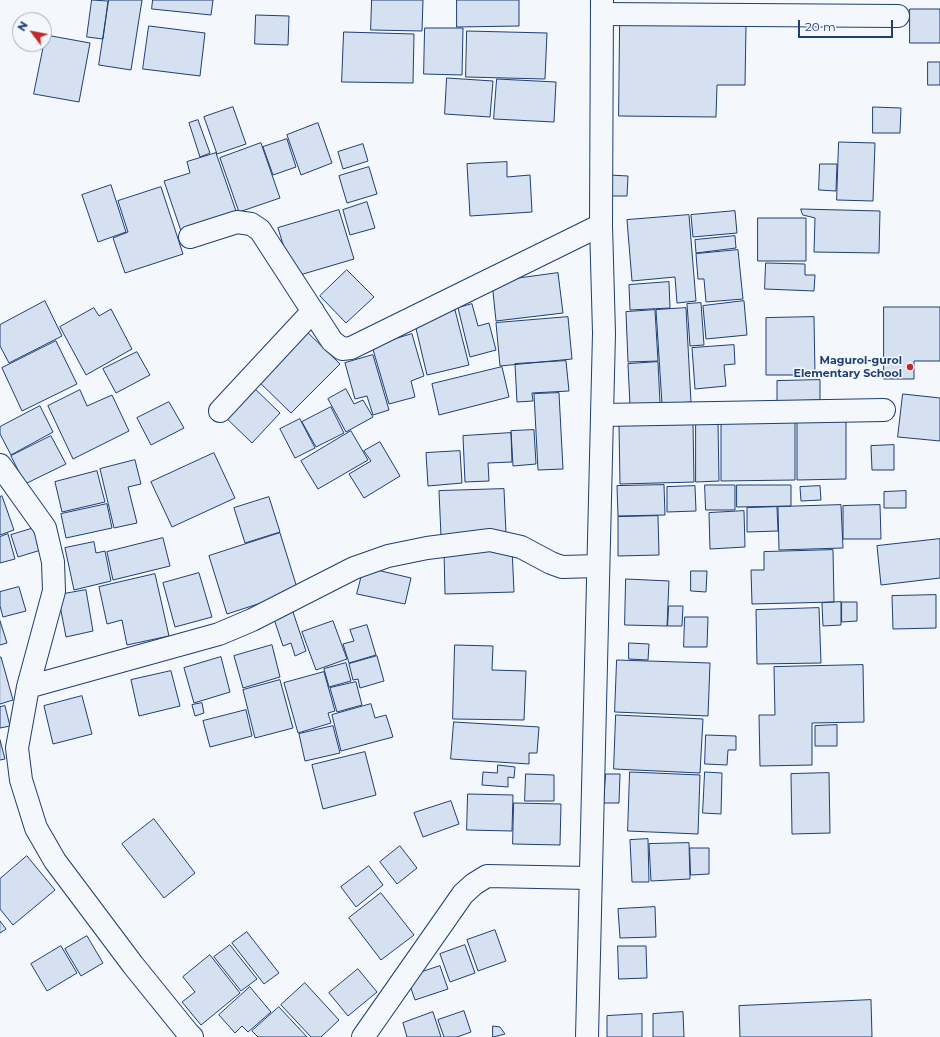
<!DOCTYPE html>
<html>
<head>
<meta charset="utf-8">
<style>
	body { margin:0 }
	#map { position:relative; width:940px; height:1037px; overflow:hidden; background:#f4f7fb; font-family:Montserrat,sans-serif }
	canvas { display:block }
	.north { position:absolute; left:12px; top:12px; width:40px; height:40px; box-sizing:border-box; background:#f4f7fb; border:1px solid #9eadc5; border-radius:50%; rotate:302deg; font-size:11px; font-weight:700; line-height:16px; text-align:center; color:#1d3f73 }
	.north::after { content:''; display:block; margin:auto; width:14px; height:18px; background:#c62828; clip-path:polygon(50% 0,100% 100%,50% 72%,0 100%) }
	.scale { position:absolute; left:798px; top:20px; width:95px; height:18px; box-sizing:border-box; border:2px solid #1d3f73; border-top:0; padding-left:5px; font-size:12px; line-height:14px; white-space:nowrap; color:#1d3f73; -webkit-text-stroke:3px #f4f7fb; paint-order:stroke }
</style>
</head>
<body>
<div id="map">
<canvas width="940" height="1037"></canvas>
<div class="north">N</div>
<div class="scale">20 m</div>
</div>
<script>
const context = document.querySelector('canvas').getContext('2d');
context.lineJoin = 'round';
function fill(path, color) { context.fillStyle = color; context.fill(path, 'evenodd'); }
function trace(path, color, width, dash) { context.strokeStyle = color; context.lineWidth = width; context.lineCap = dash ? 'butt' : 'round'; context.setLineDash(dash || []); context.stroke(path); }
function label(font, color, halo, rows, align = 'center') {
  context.font = font + ' Montserrat,sans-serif'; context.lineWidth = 3; context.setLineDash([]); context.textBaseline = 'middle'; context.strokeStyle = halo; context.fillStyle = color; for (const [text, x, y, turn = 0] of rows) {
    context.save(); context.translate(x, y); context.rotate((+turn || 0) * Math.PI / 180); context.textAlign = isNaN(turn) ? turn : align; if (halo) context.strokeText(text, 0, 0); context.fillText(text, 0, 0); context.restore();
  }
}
const building = new Path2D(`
	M92,0L108,1L103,39L87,37Z
	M109,0H142L131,70L99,65Z
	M153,0H213L211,15L152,9Z
	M372,0H423L422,31L371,30Z
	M457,0H519V26L457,27Z
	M910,9H940V43H910Z
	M256,15L289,16L288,45L255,44Z
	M620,25L746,26L745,85H717L716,117L619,116Z
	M149,26L205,33L200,76L143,69Z
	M425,28H463L462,75L424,74Z
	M467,31L547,33L545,79L466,77Z
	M344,32L414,34L413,83L342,82Z
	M46,35L90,43L79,102L34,94Z
	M928,62H940V85H928Z
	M447,78L493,81L490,117L445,114Z
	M497,79L556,82L554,122L494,119Z
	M233,107L246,144L217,154L204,117Z
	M873,107L901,108L900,133H873Z
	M198,120L210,153L200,157L189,123Z
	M318,123L332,163L301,175L287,135Z
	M287,139L296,167L273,175L263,147Z
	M839,142L875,143L873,201L837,200Z
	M261,143L280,198L239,212L220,158Z
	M363,144L368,161L343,169L338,152Z
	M216,153L237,214L182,234L164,181L190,173L187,162Z
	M507,162V177L530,175L532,212L470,216L467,164Z
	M820,164H837L836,191L819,190Z
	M369,167L377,194L347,203L339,176Z
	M609,175L628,176L627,196H609Z
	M111,185L126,232L98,242L82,195Z
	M161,187L183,254L125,273L113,238L128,232L118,201Z
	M367,202L375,228L350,235L343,210Z
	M801,209L880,211L879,253L814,252L815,218L803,215Z
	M339,210L354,259L293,277L278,228Z
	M735,211L737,233L693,237L691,215Z
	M689,215L696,301L677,303L675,277L632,281L627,220Z
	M758,218H806V261H758Z
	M735,236L736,248L696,253L695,240Z
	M738,250L743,299L706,302L704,279H698L696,254Z
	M766,263L805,264V275H815L814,291L765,289Z
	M347,270L374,297L346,323L320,296Z
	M558,273L563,313L496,321L492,282Z
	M669,282L670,308L630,310L629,285Z
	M45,301L62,336L9,363L0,346V325Z
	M744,301L747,335L706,339L703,306Z
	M701,303L704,345L690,346L687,304Z
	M472,304L478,326L489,323L496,350L470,357L458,308Z
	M884,307H940V361H914V379H884Z
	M94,308L99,316L111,309L132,349L86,375L60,327Z
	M686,308L691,402L662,404L656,310Z
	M455,310L469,365L427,375L414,320Z
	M655,310L658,361L628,362L626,312Z
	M568,317L572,359L500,366L496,323Z
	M814,317L815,375H766V318Z
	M302,327L340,364L291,413L254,377Z
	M412,334L424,376L411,381L415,397L389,404L372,346Z
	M56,341L77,384L22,411L2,368Z
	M734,345L735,364L724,365L726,386L695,389L692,348Z
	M137,352L150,375L116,393L103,369Z
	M373,355L389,410L373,415L367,396L355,399L345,363Z
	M566,361L569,391L532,393L533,401L517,402L515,364Z
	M658,362L660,403L630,405L628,364Z
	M502,367L509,397L439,415L432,384Z
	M820,380V400L777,401V381Z
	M249,383L280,413L252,443L221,413Z
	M346,389L354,404L363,400L373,417L346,432L328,399Z
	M80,390L87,406L112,395L129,431L73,459L48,406Z
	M559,393L563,469L538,470L534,394Z
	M903,394L940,398V441L898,437Z
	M169,402L184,428L151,445L137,418Z
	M40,406L53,432L11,455L0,434V427Z
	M331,407L344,433L316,447L302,422Z
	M300,419L315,448L295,458L280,429Z
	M795,421V480L721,481V422Z
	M846,421V479L797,480V422Z
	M693,423L694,482L620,484L619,425Z
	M696,423H718L719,481L696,482Z
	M534,430L536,464L513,466L511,431Z
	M351,431L368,460L318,489L301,461Z
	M511,433L512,462L488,463L489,481L465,482L463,436Z
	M51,436L66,464L25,484L11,456Z
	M380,442L400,476L364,498L349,474L371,461L364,451Z
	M894,445V470H872L871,446Z
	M460,451L462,483L428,486L426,453Z
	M214,453L235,498L172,527L151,482Z
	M135,460L141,484L128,487L137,523L114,528L100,469Z
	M97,471L105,502L62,512L55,482Z
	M664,485L665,515L618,516L617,486Z
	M705,485H735V510H706Z
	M737,485H791V506L737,507Z
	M695,486L696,511L667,512V487Z
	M820,486L821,500L801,501L800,487Z
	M504,489L506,534L441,536L439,491Z
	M906,491V508H884V492Z
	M2,496L14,530L0,535V497Z
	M269,497L280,532L245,543L234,508Z
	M107,504L112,528L66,538L61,514Z
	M841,505L843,548L779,550L778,507Z
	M880,505L881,539H843V506Z
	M777,507L778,531L747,532V508Z
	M744,511L745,547L710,549L709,513Z
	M658,516L659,555L618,556V517Z
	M34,528L41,550L18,557L11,535Z
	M280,533L298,591L227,614L209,556Z
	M8,534L15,559L0,563V537Z
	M163,538L170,566L113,580L107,552Z
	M940,539V578L881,585L877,546Z
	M94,542L96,553L105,551L111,581L74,590L65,548Z
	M512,548L514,592L445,594L444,551Z
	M833,550L834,602L752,604L751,570H764V552Z
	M364,567L411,578L405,604L357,594Z
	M691,571H707L706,592L691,591Z
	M199,573L212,617L175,627L163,583Z
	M155,574L169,636L127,645L122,620L107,624L99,587Z
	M626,579L669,581L667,626L625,625Z
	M19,587L26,611L3,617L0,606V592Z
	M86,590L93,631L66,637L58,595Z
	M936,595V628L893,629L892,596Z
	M841,602V625L823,626L822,603Z
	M842,602H857V621L842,622Z
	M669,606H683L682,626H668Z
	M819,608L821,663L757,664L756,610Z
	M293,612L306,651L295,656L291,643L283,646L274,619Z
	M685,617H708L707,647H684Z
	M0,621L7,643L0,645Z
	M333,621L347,659L316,670L302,632Z
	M367,625L376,655L349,663L343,644L354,641L350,630Z
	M629,643L649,644L648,660L629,659Z
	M272,645L280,677L243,688L234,656Z
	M455,645L493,646L492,670L526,671L524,720L453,719Z
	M377,656L384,681L360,688L358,679L353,680L349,664Z
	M0,657H1L13,700L0,704Z
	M221,657L230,692L194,703L184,668Z
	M617,660L710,663L708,716L615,712Z
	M346,663L351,681L329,687L324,669Z
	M863,665L864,722L812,723V765L760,766L759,715H775L774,667Z
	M171,671L180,706L139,716L131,680Z
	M324,672L335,711L328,713L331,723L298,733L284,683Z
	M280,680L293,728L255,738L243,690Z
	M356,682L362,705L337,712L330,688Z
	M82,696L92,734L53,744L44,706Z
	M202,703L204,713L195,716L192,705Z
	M371,704L375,718L386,715L393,737L341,751L332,715Z
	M5,706L10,726L0,728V707Z
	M246,710L252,736L210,747L203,721Z
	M616,715L703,719L700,773L614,769Z
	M454,722L539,727L537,753H529V764L451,759Z
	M837,725V746H815V726Z
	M333,726L340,753L305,761L299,734Z
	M706,735L736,736V750H728L727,765L705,764Z
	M0,740L5,759L0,760Z
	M365,752L376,795L323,809L312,765Z
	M498,765L515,767L514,778L508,777V787L482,785L483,772L497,773Z
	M630,772L700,775L698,834L628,831Z
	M705,772L722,773L721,814L703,813Z
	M829,773L830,833L792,834L791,774Z
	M526,774L554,775V801H525Z
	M606,774H620L619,803H604Z
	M468,794L513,795L512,831L467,830Z
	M451,801L459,824L423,837L414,813Z
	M514,803L561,804L560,845L513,844Z
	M154,819L195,873L164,898L122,844Z
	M648,839L649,882H632L630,840Z
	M689,843L690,879L651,881L649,844Z
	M400,846L417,868L397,884L380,862Z
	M690,848H709V874L691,875Z
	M27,856L55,890L13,925L0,909V879Z
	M369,866L383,885L356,907L341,887Z
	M381,893L414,935L381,960L349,918Z
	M655,907L656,937L620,938L618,909Z
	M0,921L6,929L0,933Z
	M495,930L506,961L478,971L467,940Z
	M247,932L279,973L264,984L232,943Z
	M87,936L103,963L81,976L65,949Z
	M230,945L257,979L241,991L214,957Z
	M465,945L475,973L450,982L440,954Z
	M61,946L77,973L47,991L31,964Z
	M618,946H646L647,978L619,979Z
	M210,955L240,993L201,1025L182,1002L195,992L183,977Z
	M440,966L448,989L415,1000L407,977Z
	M358,969L377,992L348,1016L329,993Z
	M305,983L339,1020L321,1037H311L281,1005Z
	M250,987L271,1012L248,1032L242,1026L235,1033L219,1015Z
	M871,1000L872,1037H740L739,1006Z
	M279,1007L307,1037H258L252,1031Z
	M464,1011L471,1032L457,1037H444L438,1020Z
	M433,1012L441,1037H407L403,1023Z
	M683,1012L684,1037H653V1014Z
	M642,1014V1037H607V1016Z
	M493,1026L500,1027L505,1034L493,1037Z`);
fill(building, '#d5e0f0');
trace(building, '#1d3f73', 1);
const minor = new Path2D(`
	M602,14L898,16
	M190,237L237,222L251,224L260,230L332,341L342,349L351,348L601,225
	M220,411L313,311
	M603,415L884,410
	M0,465L45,528L53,562L54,591L28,687L17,748L21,780L36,828L55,861L133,965L188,1033L192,1037
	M28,687L219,634L252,620L354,568L388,556L427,548L490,540L521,547L551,563L562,567L598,566
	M363,1037L463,894L474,884L487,876L590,878`);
const tertiary = new Path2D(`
	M587,1037L604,333L601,225L602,0`);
trace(minor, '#1d3f73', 24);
trace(tertiary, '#1d3f73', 24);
trace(minor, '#f4f7fb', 22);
trace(tertiary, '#f4f7fb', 22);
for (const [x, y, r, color] of [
	[910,367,4,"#c62828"]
]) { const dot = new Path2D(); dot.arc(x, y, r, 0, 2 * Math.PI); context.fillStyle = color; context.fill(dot); trace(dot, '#f4f7fb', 1.5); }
label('bold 11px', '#1d3f73', '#f4f7fb', [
	["Magurol-gurol",902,361],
	["Elementary School",902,374]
], 'right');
</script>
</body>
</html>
